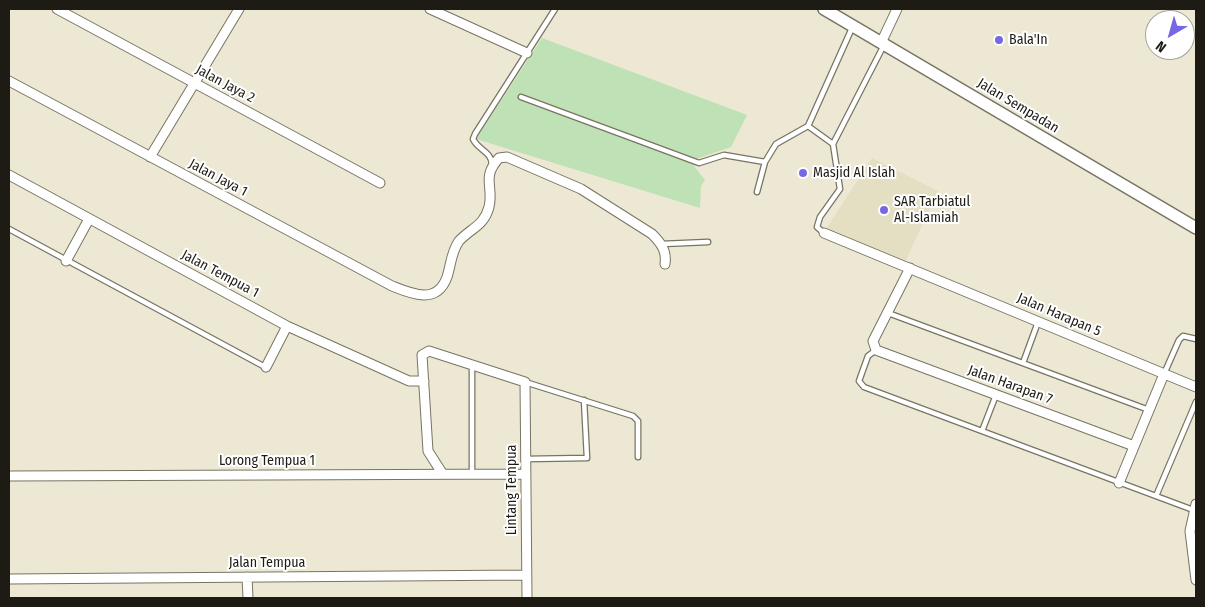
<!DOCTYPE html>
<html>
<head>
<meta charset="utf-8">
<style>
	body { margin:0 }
	#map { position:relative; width:1205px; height:607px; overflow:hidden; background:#ece8d4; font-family:"Fira Sans Condensed",sans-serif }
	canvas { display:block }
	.frame { position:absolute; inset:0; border:10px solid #1d1b14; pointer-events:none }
	.north { position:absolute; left:1145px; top:10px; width:50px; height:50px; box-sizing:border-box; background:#fff; border:1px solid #a5a4a1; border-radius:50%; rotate:218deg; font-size:14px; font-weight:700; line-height:20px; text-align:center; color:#1d1b14 }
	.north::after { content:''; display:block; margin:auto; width:18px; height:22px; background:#7668e3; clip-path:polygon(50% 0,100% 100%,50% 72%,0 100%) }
</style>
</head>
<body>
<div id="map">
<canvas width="1205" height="607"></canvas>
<div class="frame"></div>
<div class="north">N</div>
</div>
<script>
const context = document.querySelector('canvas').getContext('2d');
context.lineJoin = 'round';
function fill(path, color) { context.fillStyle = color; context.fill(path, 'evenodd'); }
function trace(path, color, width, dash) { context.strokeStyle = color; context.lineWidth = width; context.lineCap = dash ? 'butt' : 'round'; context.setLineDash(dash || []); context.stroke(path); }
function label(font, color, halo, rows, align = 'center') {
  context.font = font + ' "Fira Sans Condensed",sans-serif'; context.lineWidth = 4; context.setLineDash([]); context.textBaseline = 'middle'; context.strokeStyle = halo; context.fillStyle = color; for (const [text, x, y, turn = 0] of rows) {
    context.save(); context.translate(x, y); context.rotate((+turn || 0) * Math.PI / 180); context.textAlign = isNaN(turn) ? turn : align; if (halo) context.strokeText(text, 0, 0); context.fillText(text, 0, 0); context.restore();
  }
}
fill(new Path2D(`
	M872,158L938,191L905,262L826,229Z`), '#e4dec3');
fill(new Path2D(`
	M542,38L747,115L731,147L696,159L694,166L705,180L701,186L700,208L476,139Z`), '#bee1b5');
const service = new Path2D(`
	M521,97L699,163L724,155L765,162
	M808,126L833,144L840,189L820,217L817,227L824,233
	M833,144L884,45
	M492,164C491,151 478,150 473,139L475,134L555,9
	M757,192L765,162L776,144L808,126L852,28
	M9,229L265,367
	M662,244L708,242
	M888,313L1149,410
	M876,350L868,356L859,381L864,387L1196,511
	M1023,363L1038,322
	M472,365V473
	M1164,374L1179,340L1183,336L1196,339
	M525,382L633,416L638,421V457
	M982,431L996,395
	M526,459L587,458L584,400
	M1156,496L1196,402`);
const minor = new Path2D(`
	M57,9L380,183
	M430,9L527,53
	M881,43L897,9
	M9,81L392,286C412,294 437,305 447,277C451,265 451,252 459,241C471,228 484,226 489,207C494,186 481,178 499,158L507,157L581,189L652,234C661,243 667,251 665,264
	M150,157L239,9
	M9,175L287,326L409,381H424
	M824,233L1196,387
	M66,261L89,219
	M910,268L873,341L876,350L1134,446
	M266,367L287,326
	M442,473L428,451L422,355L429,351L525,382L527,598
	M9,476L526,474
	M1119,483L1164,374
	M1196,504L1190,531L1196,580
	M247,577L248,598
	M9,579L526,575`);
const tertiary = new Path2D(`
	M824,9L1196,228`);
trace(service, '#787463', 7);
trace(minor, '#787463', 11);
trace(tertiary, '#787463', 14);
trace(service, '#fff', 4.5);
trace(minor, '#fff', 9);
trace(tertiary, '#fff', 11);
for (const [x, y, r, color] of [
	[999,40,5,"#7668e3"],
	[803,173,5,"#7668e3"],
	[884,210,5,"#7668e3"]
]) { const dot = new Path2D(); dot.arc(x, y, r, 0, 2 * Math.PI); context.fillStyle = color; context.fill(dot); trace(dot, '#fff', 2); }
label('14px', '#1d1b14', '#fff', [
	["Bala'In",1009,40],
	["Masjid Al Islah",813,173],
	["SAR Tarbiatul",894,202],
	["Al-Islamiah",894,218]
], 'left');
label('14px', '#1d1b14', '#fff', [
	["Jalan Jaya 2",225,84,28],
	["Jalan Sempadan",1018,106,31],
	["Jalan Jaya 1",218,178,28],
	["Jalan Tempua 1",220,274,28],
	["Jalan Harapan 5",1059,315,23],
	["Jalan Harapan 7",1010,385,20],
	["Lorong Tempua 1",267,461],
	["Lintang Tempua",512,490,-90],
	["Jalan Tempua",267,563]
]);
</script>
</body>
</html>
